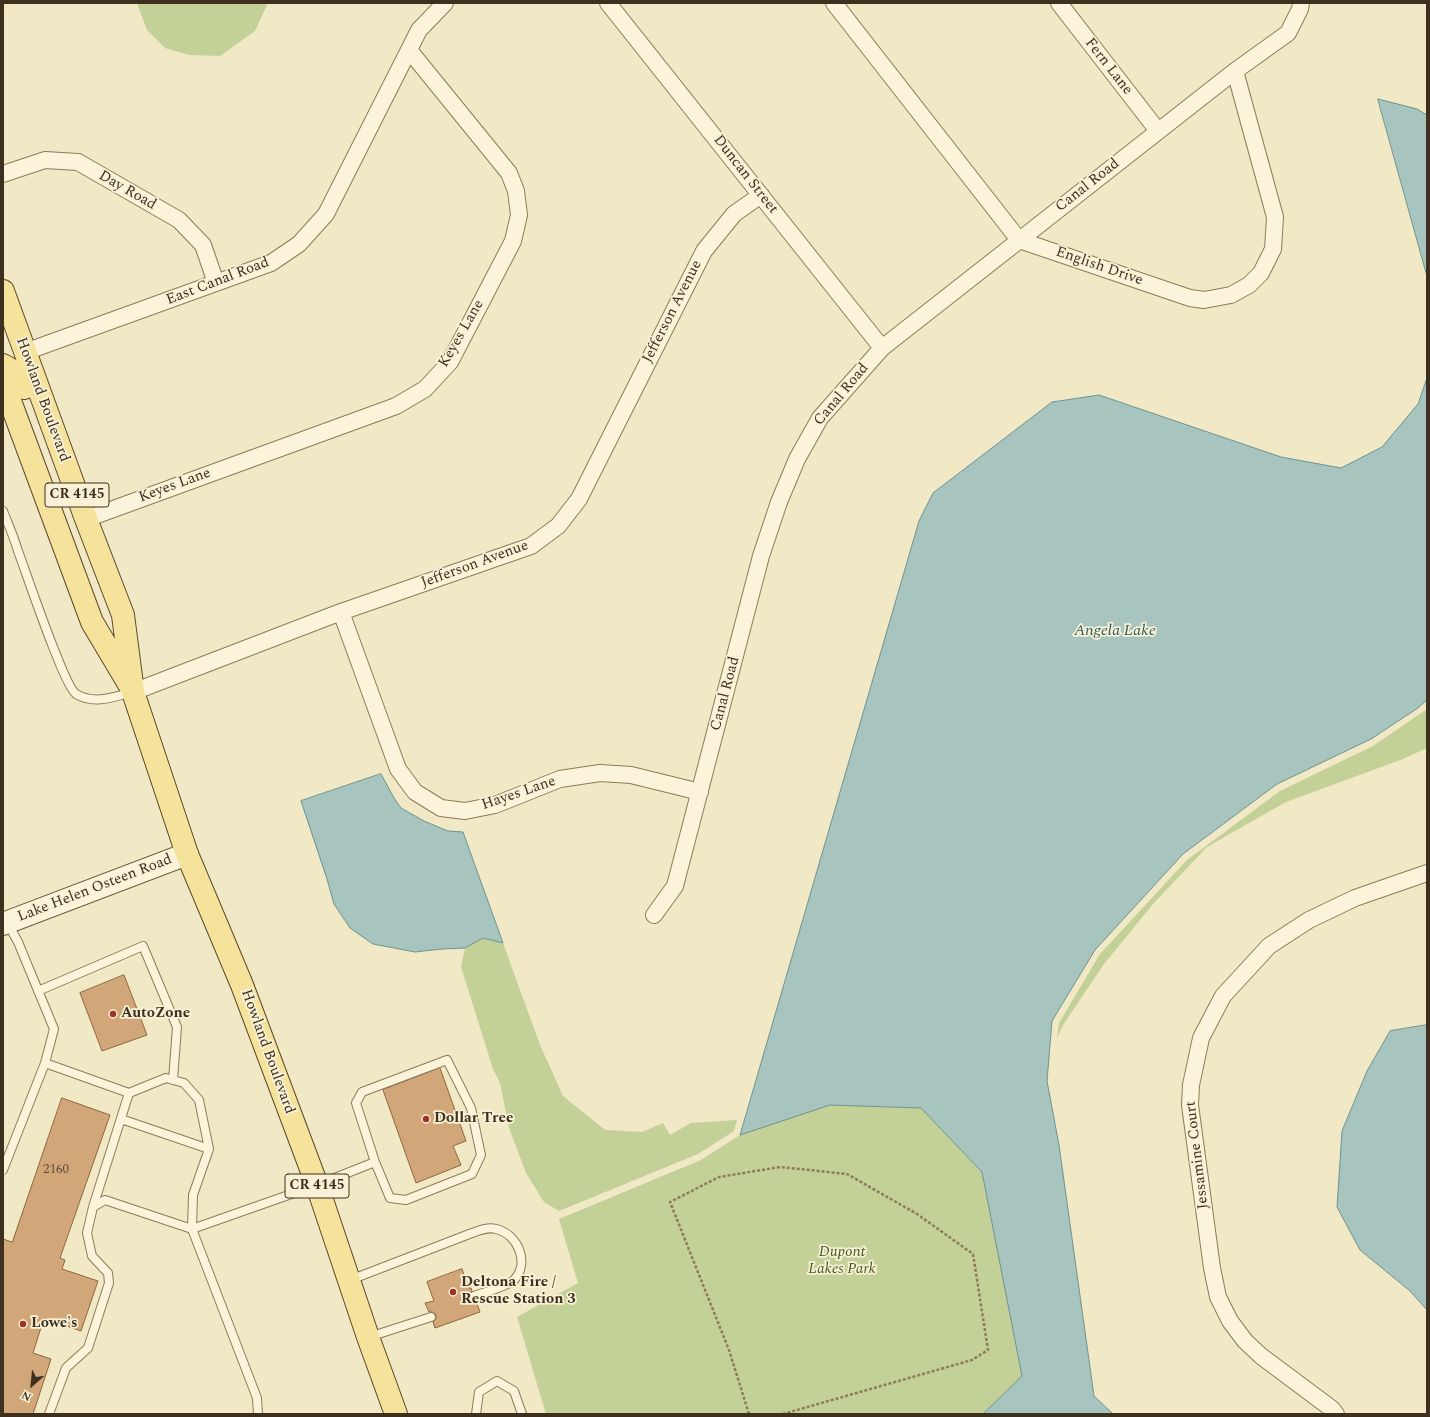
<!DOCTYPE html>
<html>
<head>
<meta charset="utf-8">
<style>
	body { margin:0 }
	#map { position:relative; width:1430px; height:1417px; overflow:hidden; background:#f1e8c5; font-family:Spectral,serif }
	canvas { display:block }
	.frame { position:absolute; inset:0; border:4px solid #3d301f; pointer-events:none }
	.north { position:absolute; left:12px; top:1365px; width:40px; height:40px; -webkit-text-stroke:3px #f8f1d6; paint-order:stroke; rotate:207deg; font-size:11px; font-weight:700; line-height:16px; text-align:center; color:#3d301f }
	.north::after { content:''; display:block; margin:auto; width:14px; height:18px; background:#3d301f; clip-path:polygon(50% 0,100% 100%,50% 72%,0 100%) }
</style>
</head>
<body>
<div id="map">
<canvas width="1430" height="1417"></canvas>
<div class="frame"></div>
<div class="north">N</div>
</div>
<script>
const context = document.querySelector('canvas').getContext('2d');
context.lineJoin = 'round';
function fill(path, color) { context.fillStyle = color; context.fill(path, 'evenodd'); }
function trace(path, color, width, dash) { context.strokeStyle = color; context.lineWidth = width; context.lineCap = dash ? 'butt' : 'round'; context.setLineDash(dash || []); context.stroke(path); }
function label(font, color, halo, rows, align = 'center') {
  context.font = font + ' Spectral,serif'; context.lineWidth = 3.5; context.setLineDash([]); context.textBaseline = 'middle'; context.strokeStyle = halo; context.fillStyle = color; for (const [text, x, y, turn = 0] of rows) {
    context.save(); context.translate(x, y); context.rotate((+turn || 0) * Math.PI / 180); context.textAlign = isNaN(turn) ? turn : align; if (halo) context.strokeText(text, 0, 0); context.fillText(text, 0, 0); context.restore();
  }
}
fill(new Path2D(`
	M137,3H268L255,31L220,56L189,55L165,48L147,30Z
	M1427,709V748L1403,759L1286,802L1207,847L1153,904L1104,964L1063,1025L1057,1038L1059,1023L1100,954L1187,860L1280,791L1373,746Z
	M483,938L503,943L540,1045L563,1096L605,1130L642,1132L663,1123L670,1135L691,1123L737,1120L734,1131L698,1154L559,1211L544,1202L526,1173L509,1128L500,1083L493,1069L461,967L465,948Z
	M830,1105L921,1108L982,1172L1022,1376L1034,1414H546L517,1317L578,1283L559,1219L701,1160L740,1135Z`), '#c3d098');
const water = new Path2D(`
	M1378,99L1417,109L1427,115V276Z
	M1427,378V700L1418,708L1371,739L1277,784L1183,854L1095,950L1052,1021L1047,1081L1059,1145L1094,1396L1113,1414H983L1022,1376L982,1172L921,1108L830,1105L740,1135L919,521L933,493L1052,402L1099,395L1281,457L1341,468L1382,447L1418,404Z
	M381,774L394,798L401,808L424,821L448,831L463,832L503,943L483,938L465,948L442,949L415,952L373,944L350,928L334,904L327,879L301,801Z
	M1427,1025V1310L1410,1291L1360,1250L1337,1207L1342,1131L1367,1071L1390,1031Z`);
fill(water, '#a7c4bf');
trace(water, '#6d938e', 1);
const building = new Path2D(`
	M124,975L147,1035L102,1051L80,993Z
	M440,1068L466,1141L453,1146L461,1165L416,1183L383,1090Z
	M62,1098L110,1115L60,1258L65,1260L62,1269L98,1281L81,1331L44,1318L33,1353L51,1359L33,1414H3V1239L12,1242Z
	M462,1269L469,1288H471L472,1291L469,1295V1298L473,1301H476L480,1312L435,1328L433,1322L436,1319V1315L433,1312H429L425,1303L434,1301L427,1282Z`);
fill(building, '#d1a779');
trace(building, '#8e663e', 1);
const lane = new Path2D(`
	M3,511C8,524 14,537 18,551C26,572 64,686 76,694C94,705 114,697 132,692
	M7,922L18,942L54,1029L45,1063L129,1093L93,1207L87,1233L92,1256L108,1273L109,1283L88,1348L66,1368L49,1414
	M38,991L143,946L177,1027L173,1080
	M129,1093L166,1078L184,1083L199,1100L209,1149
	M3,1170L45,1063
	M93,1207L105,1200L192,1229L193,1195L209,1149L121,1119
	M350,1280L472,1233C480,1230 488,1227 496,1229C518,1234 530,1263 514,1280C506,1287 485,1292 474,1296
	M369,1337L431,1317
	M258,1414L257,1398L192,1229L317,1185L375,1162L390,1198L406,1200L472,1174L481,1155L471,1108L447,1060L362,1092L356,1103L375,1162
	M476,1414L479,1392L497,1381L514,1391L522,1414`);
const street = new Path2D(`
	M608,3L882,348
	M834,3L1019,240L1190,298L1204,300L1231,295L1249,285L1261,273L1273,249L1275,217L1235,71
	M1059,3L1158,131
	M3,174L45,160L78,162L179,220L203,245L216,283
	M25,352L271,263L299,244L326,214L419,30L445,3
	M86,519L396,406L425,389L450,362L513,241L519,215L516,191L509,173L409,50
	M341,612L398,769L415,792L441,808L465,811L495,805L560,779L600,773L631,775L700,792
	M133,692L341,612L531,546L558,526L579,499L704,251L734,214L761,195
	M654,915L675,886L761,556L779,502L797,459L820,418L882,348L1235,71L1288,33L1300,9L1301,3
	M1336,1414L1332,1409L1261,1356L1245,1341L1230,1321L1218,1297L1212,1268L1190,1105L1191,1085L1201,1038L1223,996L1269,946L1309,920L1355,898L1427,873`);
const secondary = new Path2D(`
	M3,924L187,854`);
const primary = new Path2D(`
	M3,291L86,519L123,615L133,692L187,854L242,985L317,1185L368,1337L396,1414
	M3,365L20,375L24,388
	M3,382L92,622L129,684`);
trace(lane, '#8d7b5a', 10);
trace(street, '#8d7b5a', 18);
trace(secondary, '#6f5b3d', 24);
trace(primary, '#5b482e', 24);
trace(new Path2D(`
	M749,1414L729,1350L670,1202L719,1177L780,1167L847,1174L917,1214L973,1254L988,1350L972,1360L783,1414`), '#8d7b5a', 2.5, [3, 2]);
trace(lane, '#fbf4da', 8);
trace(street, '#fbf4da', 16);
trace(secondary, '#fbf4da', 22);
trace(primary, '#f5e39c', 22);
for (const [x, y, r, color] of [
	[113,1014,4,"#a03226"],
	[426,1119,4,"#a03226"],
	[453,1292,4,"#a03226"],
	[23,1324,4,"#a03226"]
]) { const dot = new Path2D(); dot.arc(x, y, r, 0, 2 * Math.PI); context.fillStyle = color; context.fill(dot); trace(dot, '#f8f1d6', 1.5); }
label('13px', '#624e36', null, [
	["2160",56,1170]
]);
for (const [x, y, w] of [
	[77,495,64],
	[317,1186,64]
]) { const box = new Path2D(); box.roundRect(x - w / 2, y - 12, w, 24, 3); context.fillStyle = '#f8f1d6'; context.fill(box); trace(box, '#3d301f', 1); }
label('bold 14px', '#3d301f', null, [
	["CR 4145",77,495],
	["CR 4145",317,1186]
]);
label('15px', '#3d301f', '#f8f1d6', [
	["Fern Lane",1108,67,52],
	["Duncan Street",745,175,52],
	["Canal Road",1088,186,-38],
	["Day Road",127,191,30],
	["English Drive",1099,267,19],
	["East Canal Road",218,282,-21],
	["Jefferson Avenue",673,312,-63],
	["Keyes Lane",462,334,-60],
	["Canal Road",842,395,-50],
	["Howland Boulevard",42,400,70],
	["Keyes Lane",175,486,-20],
	["Jefferson Avenue",475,565,-20],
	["Canal Road",726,694,-75],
	["Hayes Lane",519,794,-19],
	["Lake Helen Osteen Road",95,889,-21],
	["Howland Boulevard",267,1052,70],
	["Jessamine Court",1198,1155,-97]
]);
label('bold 15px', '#3d301f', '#f8f1d6', [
	["AutoZone",121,1014],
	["Dollar Tree",434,1119],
	["Deltona Fire /",461,1283],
	["Rescue Station 3",461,1300],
	["Lowe's",31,1324]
], 'left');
label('italic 15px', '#475a24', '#f8f1d6', [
	["Dupont",842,1253],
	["Lakes Park",842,1270]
]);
label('italic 16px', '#2d5b5d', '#f8f1d6', [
	["Angela Lake",1115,632]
]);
</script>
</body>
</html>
